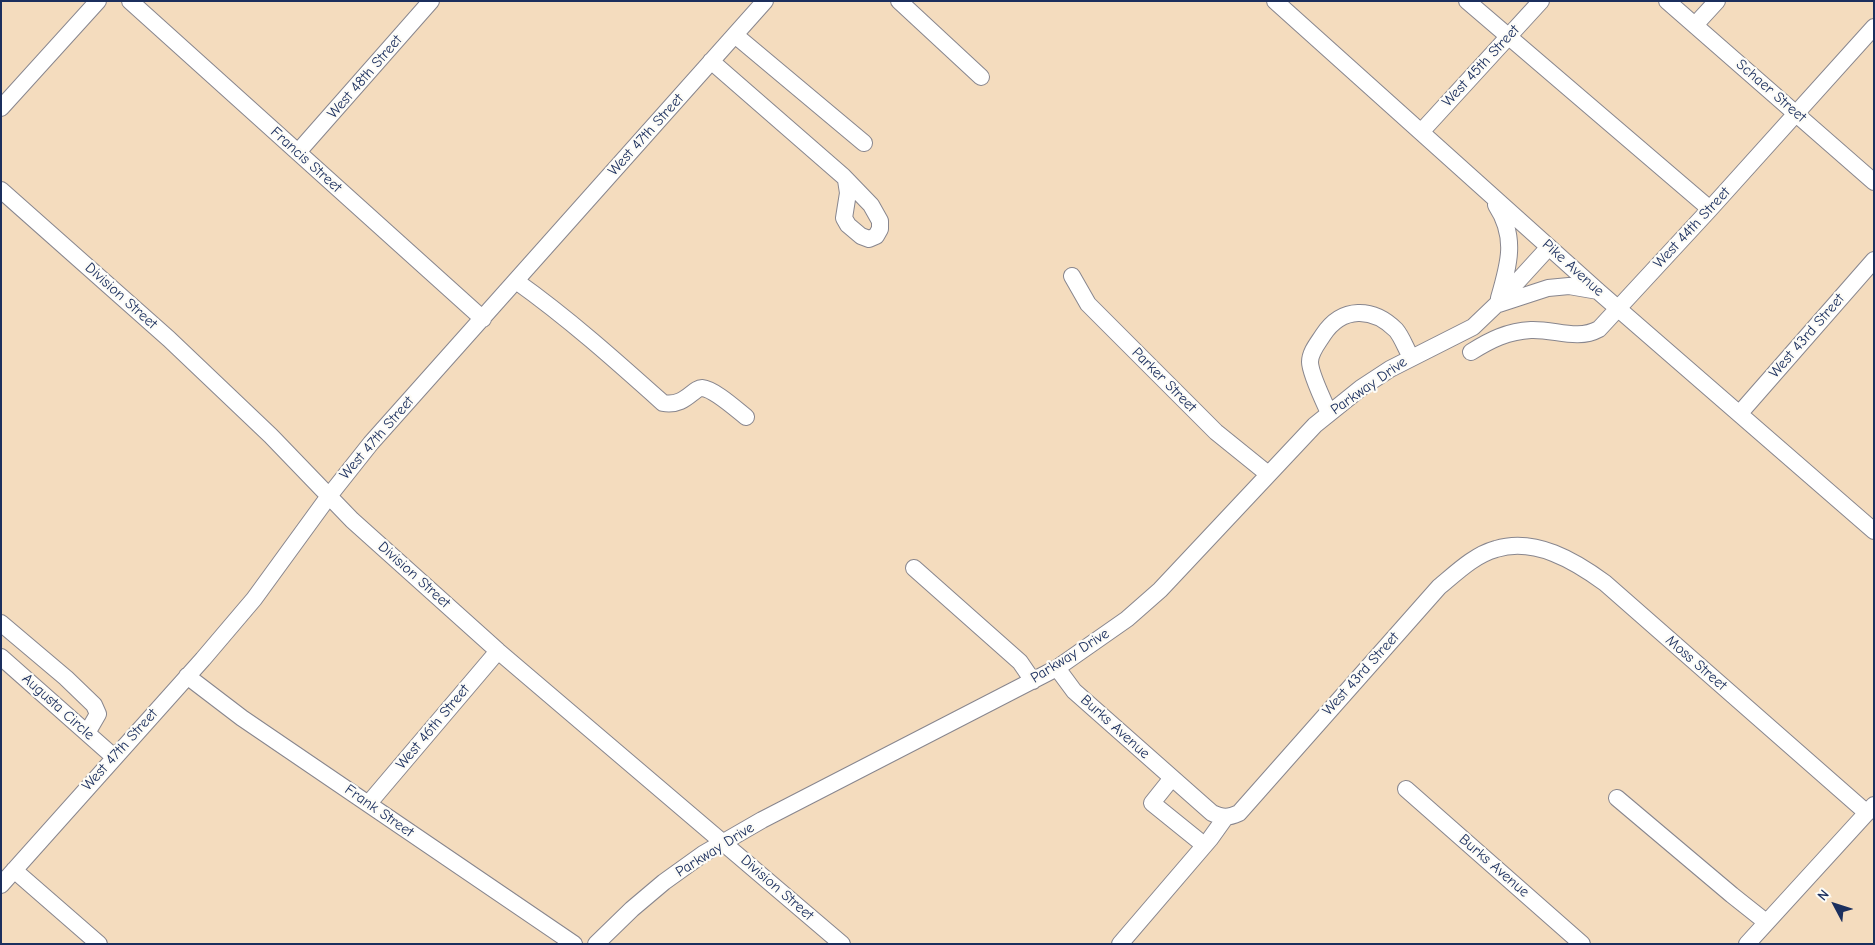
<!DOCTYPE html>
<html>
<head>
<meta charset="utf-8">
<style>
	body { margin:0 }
	#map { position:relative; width:1875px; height:945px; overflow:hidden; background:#f4dcbe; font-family:"Comic Neue",sans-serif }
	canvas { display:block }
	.frame { position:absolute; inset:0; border:2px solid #1b2f5e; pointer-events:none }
	.north { position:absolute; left:1810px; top:880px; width:50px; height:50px; -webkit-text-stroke:4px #fdfcf7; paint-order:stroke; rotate:310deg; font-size:14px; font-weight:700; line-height:20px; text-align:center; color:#1b2f5e }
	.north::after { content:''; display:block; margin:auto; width:18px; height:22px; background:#1b2f5e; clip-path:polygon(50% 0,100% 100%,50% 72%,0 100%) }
</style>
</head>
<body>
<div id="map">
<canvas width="1875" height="945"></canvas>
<div class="frame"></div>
<div class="north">N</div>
</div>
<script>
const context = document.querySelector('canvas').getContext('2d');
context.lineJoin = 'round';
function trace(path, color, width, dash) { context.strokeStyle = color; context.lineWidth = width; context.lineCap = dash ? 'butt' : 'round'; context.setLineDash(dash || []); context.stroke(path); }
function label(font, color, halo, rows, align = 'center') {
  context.font = font + ' "Comic Neue",sans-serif'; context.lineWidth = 4.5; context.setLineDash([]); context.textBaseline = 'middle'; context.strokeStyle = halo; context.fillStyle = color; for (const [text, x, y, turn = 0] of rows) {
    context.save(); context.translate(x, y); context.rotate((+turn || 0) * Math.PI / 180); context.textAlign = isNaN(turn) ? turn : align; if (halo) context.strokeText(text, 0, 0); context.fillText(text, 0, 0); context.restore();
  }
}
const minor = new Path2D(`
	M130,1L483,319
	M899,1L981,77
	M1275,1L1599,292L1874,531
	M1467,1L1710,209
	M1667,1L1874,182
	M1695,25L1717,1
	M735,35L864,143
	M711,61L843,176L871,205L880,221V229L876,236L869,239L861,236L848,225L844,218L848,193L846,180
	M1,108L98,1
	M1421,132L1541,1
	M298,152L431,1
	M1,190L169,339L271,436L352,520L498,651L842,944
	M1496,205C1517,237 1509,264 1499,298
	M1072,276L1088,304L1216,432L1268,474
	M516,281C568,318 615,360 663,403C685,407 693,388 702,388C714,389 736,409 746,417
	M1499,304L1548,288L1569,286L1598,291
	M1471,352C1490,340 1508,331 1531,330C1555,329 1577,341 1599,329L1710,209L1874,27
	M1329,413C1324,402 1310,373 1310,362C1310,352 1318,343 1323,335C1342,306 1373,307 1396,330C1402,337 1406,349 1411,357
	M1740,413L1874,260
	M914,568L1020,662L1033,681
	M1,623L66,678L94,705L98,714L87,733
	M1,657L114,757
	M1057,668L1074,691L1212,813C1223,818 1228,818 1239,813L1439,587C1456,573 1474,555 1496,549C1535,537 1575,561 1605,583L1867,813
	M187,676L242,718L574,944
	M1172,778L1152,803L1204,845
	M1406,789L1582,944
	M1617,798L1732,895L1766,922
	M369,803L498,651
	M14,870L99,944
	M1,885L203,659L254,599L329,496L371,443L765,1
	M596,944L632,909L664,882L703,854L762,820L1057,668L1127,619L1160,590L1315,425L1361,388L1390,369L1473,327L1496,305L1549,247
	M1120,944L1210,839L1225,818
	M1747,944L1874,805`);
trace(minor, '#88868e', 18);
trace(minor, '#fff', 16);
label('15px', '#1b2f5e', '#fdfcf7', [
	["West 45th Street",1481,66,-47],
	["West 48th Street",365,77,-49],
	["Schaer Street",1771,91,41],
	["West 47th Street",646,135,-48],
	["Francis Street",306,160,42],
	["West 44th Street",1692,228,-47],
	["Pike Avenue",1573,268,42],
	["Division Street",121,296,42],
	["West 43rd Street",1807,336,-49],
	["Parker Street",1164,380,45],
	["Parkway Drive",1369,386,-35],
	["West 47th Street",377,438,-49],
	["Division Street",414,575,42],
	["Parkway Drive",1070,656,-32],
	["Moss Street",1696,663,41],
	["West 43rd Street",1361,674,-48],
	["Augusta Circle",58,707,42],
	["West 46th Street",433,727,-50],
	["Burks Avenue",1115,727,42],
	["West 47th Street",120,750,-48],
	["Frank Street",379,811,35],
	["Parkway Drive",715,850,-32],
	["Burks Avenue",1494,866,41],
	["Division Street",777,888,41]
]);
</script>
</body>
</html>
